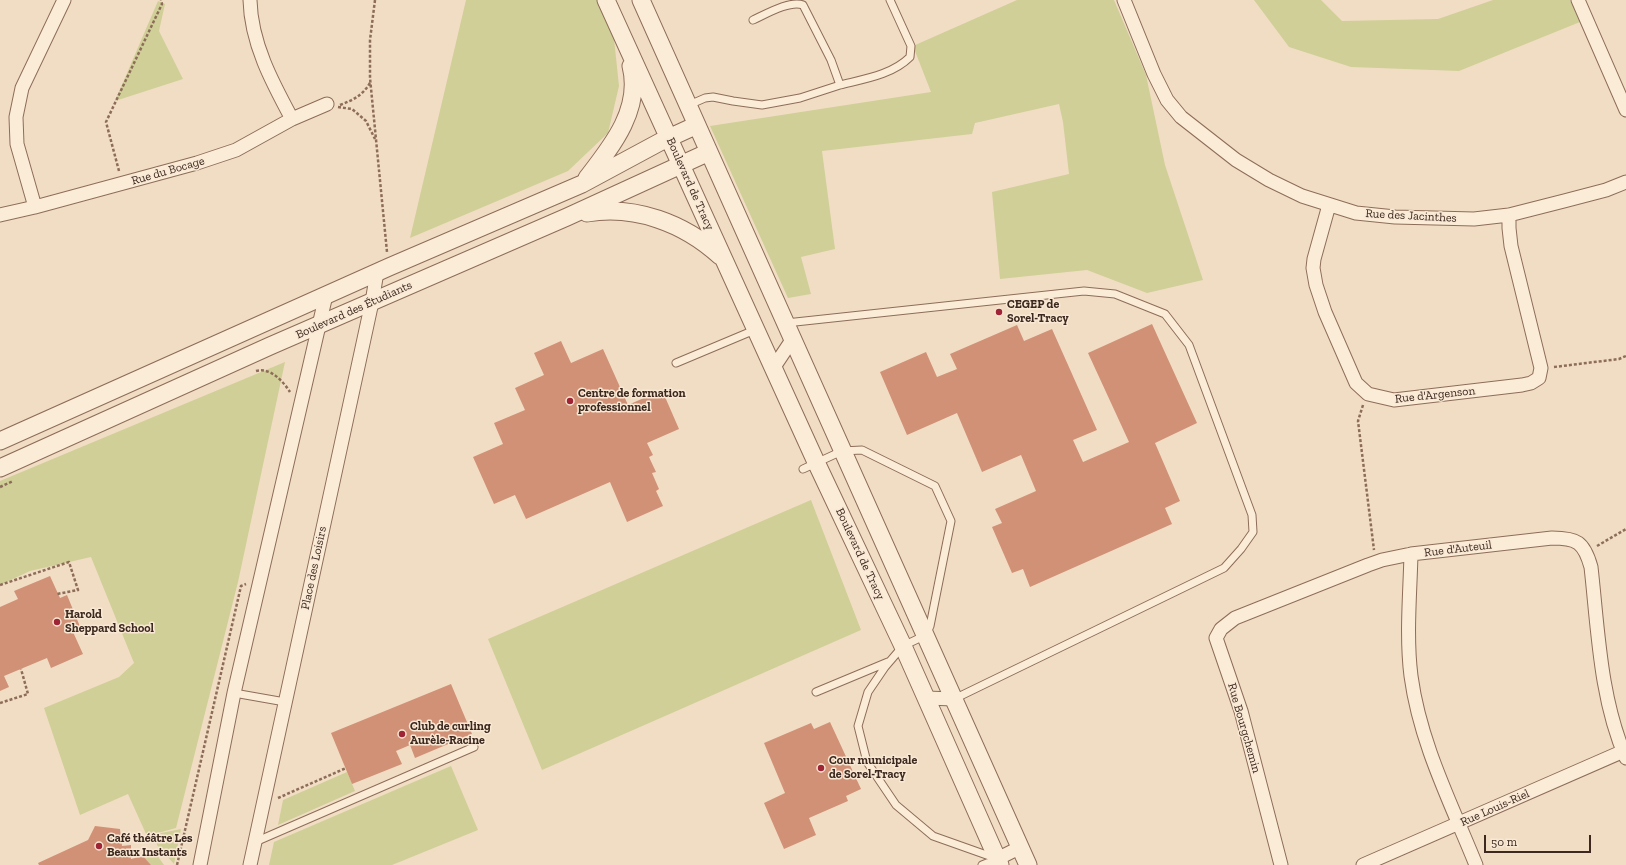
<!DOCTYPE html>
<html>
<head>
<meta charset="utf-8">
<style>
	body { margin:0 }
	#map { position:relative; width:1626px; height:865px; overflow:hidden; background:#f1ddc4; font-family:"Zilla Slab",serif }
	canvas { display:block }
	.scale { position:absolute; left:1484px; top:835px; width:107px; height:18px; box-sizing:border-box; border:2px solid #3c281e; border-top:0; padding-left:5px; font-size:12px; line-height:14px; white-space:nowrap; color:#3c281e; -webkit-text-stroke:3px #f8e8d4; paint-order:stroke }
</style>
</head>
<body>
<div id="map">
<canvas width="1626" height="865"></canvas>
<div class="scale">50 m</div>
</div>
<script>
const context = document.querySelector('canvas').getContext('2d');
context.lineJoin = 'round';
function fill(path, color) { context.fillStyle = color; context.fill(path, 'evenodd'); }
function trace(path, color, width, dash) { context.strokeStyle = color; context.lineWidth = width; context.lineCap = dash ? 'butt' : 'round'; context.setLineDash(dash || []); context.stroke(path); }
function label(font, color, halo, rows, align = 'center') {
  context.font = font + ' "Zilla Slab",serif'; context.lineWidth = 3; context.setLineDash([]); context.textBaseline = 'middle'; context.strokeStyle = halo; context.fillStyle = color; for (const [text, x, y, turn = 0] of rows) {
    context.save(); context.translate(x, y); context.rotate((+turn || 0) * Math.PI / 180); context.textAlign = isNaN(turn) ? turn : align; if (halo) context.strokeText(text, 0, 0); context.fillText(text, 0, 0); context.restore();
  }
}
fill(new Path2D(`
	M466,0H601L613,29L619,86L608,133L568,171L410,238Z
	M1017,0H1114L1146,75L1165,165L1203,280L1147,293L1087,270L1000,279L992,192L1069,174L1063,122L1059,104L975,123L972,134L822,151L835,249L801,257L811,294L788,298L710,126L931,92L913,46Z
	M1254,0H1321L1342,21L1438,19L1493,0H1570L1580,22L1459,71L1351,67L1289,47Z
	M158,1L165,4L159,31L183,79L115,101Z
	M285,362L238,582L176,828L147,836L128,794L80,815L44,708L119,677L134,663L91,557L30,571L0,585V481Z
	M811,500L861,630L542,770L488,639Z
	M451,766L478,830L392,865H269L274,842Z
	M347,772L355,791L278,825L283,800Z
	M181,829L174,864L157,845L156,834Z
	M154,851L164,865H151L143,856L144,853Z`), '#d0cf97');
fill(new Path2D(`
	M1152,324L1197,423L1155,443L1180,501L1165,508L1172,524L1030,587L1023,569L1012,573L992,527L1002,523L995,509L1036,491L1021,455L982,472L957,413L907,435L880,372L926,352L937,377L957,369L950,354L1017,325L1024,341L1052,329L1097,430L1073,440L1083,462L1129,442L1088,353Z
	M561,341L571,363L603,349L628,405L662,390L679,429L647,443L653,455L649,457L656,472L652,473L659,489L656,491L663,506L627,522L610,482L526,519L515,495L494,504L473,457L503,444L494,423L525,410L515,388L544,375L534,353Z
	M50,576L60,598L67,595L81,629L73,632L83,654L51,668L47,658L4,676L9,687L0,691V607L18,599L14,591Z
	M451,684L472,734L415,758L410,745L396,751L402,764L352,784L331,733Z
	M830,722L861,789L846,796L848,801L809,818L816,835L784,849L764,803L785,793L764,743L811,723L814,729Z
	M95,826L120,829L122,846L131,845V859L143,856L151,865H39L38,863L88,840Z`), '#d19177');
const service = new Path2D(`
	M840,85C864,79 892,75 910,57L911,46L890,0
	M689,105L705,98L713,97L733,101L762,105L800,98L840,85L831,60L803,5C790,0 766,14 753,20
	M786,323L1084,291L1115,294L1165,314L1189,345L1252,515L1253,532L1241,549L1224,568L954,699
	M676,363L757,329
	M803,469L842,451L862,450L935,486L951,521L930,626L926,635L903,646L885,667L868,692L858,726L867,762L896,805L933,836L995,858
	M816,692L888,662
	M234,693L285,702
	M255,842L474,747
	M982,865L997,859`);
const minor = new Path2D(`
	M250,0C251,43 272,82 292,119
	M1124,0L1154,74L1167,100L1181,117L1236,160L1269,180L1302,196L1356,213L1395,217L1474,219L1509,215L1564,201L1606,190L1626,182
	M1578,0L1626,110
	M1329,205L1314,259L1313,268L1316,285L1325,312L1356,383L1368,394L1394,400L1522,385L1531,383L1539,378L1541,368L1511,246L1509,228V215
	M35,207L17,144L16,117L22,88L64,0
	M0,215L35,207L197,163L236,150L292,119L327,104
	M774,367L792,340
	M1411,554C1410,595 1406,636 1411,676C1420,743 1451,803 1476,865
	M926,698L954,699
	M997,859L1019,848
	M200,865L234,693L326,295
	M250,865L372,302L377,272
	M1281,865L1241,711L1216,638L1221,629L1235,618L1368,565L1382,560L1411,554L1552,538C1577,538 1584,542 1591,567C1598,629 1600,699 1626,758
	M1363,865L1626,750`);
const tertiary = new Path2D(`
	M606,0L816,462L903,646L1000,865
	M641,0L1028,865
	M587,178C612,146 642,109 631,66
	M587,213C635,205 684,223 720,256
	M0,441L389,267L582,184L660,142L697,125
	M0,468L270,346L567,217L709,152`);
trace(service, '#8d6d59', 9);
trace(minor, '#8d6d59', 15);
trace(tertiary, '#8d6d59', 19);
trace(new Path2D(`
	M375,0L370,40V78L387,252
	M340,105C353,100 362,96 370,83
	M338,107L352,109L366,121L375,139
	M119,171L106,122L162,4L161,0
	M1554,367L1619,359L1626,356
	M256,371C270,367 283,381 290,392
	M1363,405L1358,421L1374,550
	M0,487L13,481
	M1597,546L1626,529
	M0,585L69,562L78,590L57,594
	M0,703L28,694L21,669
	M278,798L346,768
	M177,865L241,586L246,584`), '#8d6d59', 2.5, [3, 2]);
trace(service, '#fbecd8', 7);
trace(minor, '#fbecd8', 13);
trace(tertiary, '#fbecd8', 17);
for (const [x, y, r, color] of [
	[999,312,4,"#9f2536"],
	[570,401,4,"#9f2536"],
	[57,622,4,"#9f2536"],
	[402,734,4,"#9f2536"],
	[821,768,4,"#9f2536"],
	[99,846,4,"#9f2536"]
]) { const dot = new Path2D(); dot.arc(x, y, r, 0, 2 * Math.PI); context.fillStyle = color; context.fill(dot); trace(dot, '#f8e8d4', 1.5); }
label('12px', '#3c281e', '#f8e8d4', [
	["Rue du Bocage",168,171,-16],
	["Boulevard de Tracy",690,184,66],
	["Rue des Jacinthes",1411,216,3],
	["Boulevard des Étudiants",354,310,-24],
	["Rue d'Argenson",1435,395,-6],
	["Rue d'Auteuil",1458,549,-7],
	["Boulevard de Tracy",860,554,65],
	["Place des Loisirs",314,568,-78],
	["Rue Bourgchemin",1244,728,74],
	["Rue Louis-Riel",1495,808,-24]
]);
label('bold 12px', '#3c281e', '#f8e8d4', [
	["CEGEP de",1007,305],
	["Sorel-Tracy",1007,319],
	["Centre de formation",578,394],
	["professionnel",578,408],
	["Harold",65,615],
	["Sheppard School",65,629],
	["Club de curling",410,727],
	["Aurèle-Racine",410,741],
	["Cour municipale",829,761],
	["de Sorel-Tracy",829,775],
	["Café théâtre Les",107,839],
	["Beaux Instants",107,853]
], 'left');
</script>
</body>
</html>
